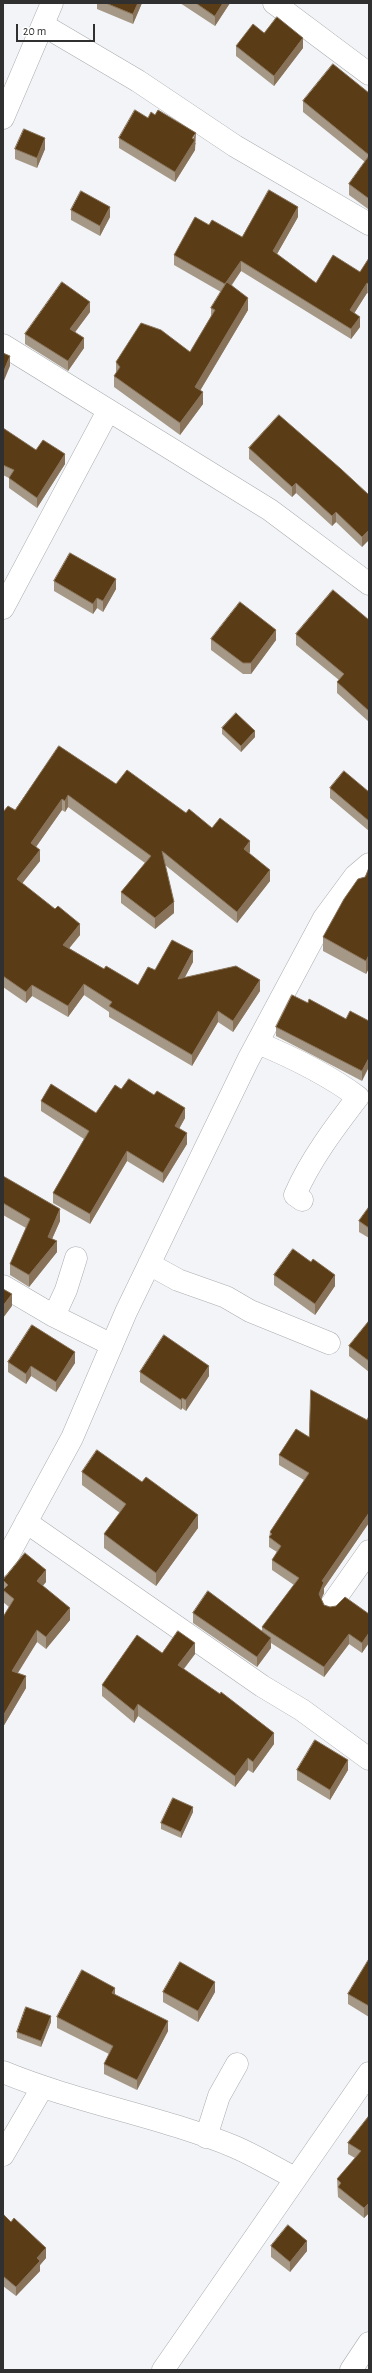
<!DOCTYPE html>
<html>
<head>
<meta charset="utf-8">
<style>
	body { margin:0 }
	#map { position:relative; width:372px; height:2373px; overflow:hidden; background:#f2f4f7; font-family:"Alegreya Sans",sans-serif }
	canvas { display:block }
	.frame { position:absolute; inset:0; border:4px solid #303031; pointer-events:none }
	.scale { position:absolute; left:16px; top:24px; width:79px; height:18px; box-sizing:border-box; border:2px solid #303031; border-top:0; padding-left:5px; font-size:12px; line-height:14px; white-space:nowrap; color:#303031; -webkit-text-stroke:3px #fff; paint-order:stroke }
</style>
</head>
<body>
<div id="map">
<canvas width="372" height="2373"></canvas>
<div class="frame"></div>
<div class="scale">20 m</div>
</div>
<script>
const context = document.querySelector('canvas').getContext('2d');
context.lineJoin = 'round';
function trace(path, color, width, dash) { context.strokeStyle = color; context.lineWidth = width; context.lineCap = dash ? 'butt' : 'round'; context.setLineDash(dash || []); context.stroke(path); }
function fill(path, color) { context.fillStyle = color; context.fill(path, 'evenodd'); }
const minor = new Path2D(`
	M274,3L369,74
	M43,25L138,81L235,146L369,224
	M3,118L52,3
	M3,345L270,510L369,584
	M3,608L108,411
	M258,1043C294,1058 327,1074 358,1097C335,1127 310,1160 295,1195L302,1200
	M149,1264L178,1280L226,1297L250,1311L329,1343
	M3,1286L54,1316L112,1345
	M54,1316L66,1290L76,1258
	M26,1522L262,1686L302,1710L369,1759
	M3,1565L72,1438L126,1312L248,1060L324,918L355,876L369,864
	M331,1605L369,1551
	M3,2072C78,2103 160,2116 235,2147C256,2156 275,2168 295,2178
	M206,2137L219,2096L237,2064
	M3,2155L42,2088
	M163,2370L369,2073`);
const major = new Path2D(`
	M351,2370L369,2343`);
trace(minor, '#aaacaf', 23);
trace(major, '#aaacaf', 23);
trace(minor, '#fff', 22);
trace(major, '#fff', 22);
fill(new Path2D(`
	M97,3H142L133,24L97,9Z
	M180,3H230L215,26Z
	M264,33L303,48L274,86L236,56V46Z
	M369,93V207L368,209L349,195V184L365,162L303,112V101Z
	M119,138L196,143L195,145V150L175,182L119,148Z
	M15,149H45L37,168L15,159Z
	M71,210L110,217L100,236L71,220Z
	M298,217L277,254L316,283L360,272L369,258V294L367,293L354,313L360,327L351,339L241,271L232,285L248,310L200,391L203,404L180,435L114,387V376L116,373V362L190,352L211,316V308L221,292L174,265V255L209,225L242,237Z
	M90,312L75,332L84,348L68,371L25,344V334Z
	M3,424L4,429L36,450L65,464L37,508L9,488V478L3,475Z
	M249,448L369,495L362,547L336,522L332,526L296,493L292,497L249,459Z
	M54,581L116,589L103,612L97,608L93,614L54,591Z
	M369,620V722L337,693V682L339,680L296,645V634Z
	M211,639L276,640L251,674H243L211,650Z
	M222,728L255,737L241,752L222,734Z
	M59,746L116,784L186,813L212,828L250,852L249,853L270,881L237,923L165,865L174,913L155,929L121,903V892L145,863L68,807L65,812L62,810L36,847L40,861L22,883L80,935L69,948L104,969L138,985L155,970L193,962L185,977L260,991L233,1032L218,1022L192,1066L109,1017V1012L84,995L68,1017L32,996L26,1003L3,987V812L15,810Z
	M330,788L369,792V831L330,798Z
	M369,868V968L366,974L323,951V937L365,877Z
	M308,1003L346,1019L369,1021L362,1081L276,1036V1027Z
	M121,1089L185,1118L179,1129L187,1144L163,1183L127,1161L90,1224L53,1203V1193L84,1139L41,1111V1101L96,1113Z
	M3,1176L60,1221L52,1239L57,1252L29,1287L10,1275V1264L26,1228L3,1215Z
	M369,1207V1238L359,1232V1221Z
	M311,1262L335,1286L315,1315L274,1285V1275Z
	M369,1321V1372L349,1356V1346Z
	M8,1362L75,1363L56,1392L31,1376L26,1384L8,1372Z
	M140,1372L209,1376L186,1411L182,1408L181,1410L140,1382Z
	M296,1429L362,1533L324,1588V1593L321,1599L324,1605L330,1607L369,1614L362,1653L349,1644L324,1677L271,1643V1648L257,1667L193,1623V1613L262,1631V1627L294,1585L272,1570V1560L277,1552L269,1547V1537L270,1532L304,1480L279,1465V1455Z
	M82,1472L198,1528L156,1586L104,1548V1534L120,1513L82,1485Z
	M3,1580L46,1582L42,1586L70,1620L46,1649L37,1642L18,1673L26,1688L3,1727V1617L9,1607L3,1602Z
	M162,1653L195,1654L184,1669L274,1744L253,1773L248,1770L235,1787L138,1716L134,1723L102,1696V1685Z
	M297,1770H348L330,1800L297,1780Z
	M193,1812L181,1838L161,1829V1823Z
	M369,1959V2017L348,2004V1994Z
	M163,1992H215L198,2022L163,2002Z
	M57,2017L168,2031L137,2090L104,2074V2064L109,2054L57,2028Z
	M51,2022L41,2047L17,2038V2032Z
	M369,2116V2213L364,2218L338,2197L337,2179L355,2158L348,2154V2143Z
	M3,2216L11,2222L46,2258L40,2265V2271L16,2296L3,2286Z
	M271,2246L307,2251L290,2272L271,2257Z`), '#a69887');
fill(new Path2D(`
	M138,3H142L133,24V14Z
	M223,3H230L215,26V16Z
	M303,38V48L274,86V76Z
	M196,133L195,150L175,182V172Z
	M45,138V149L37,168V158Z
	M369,196V207L368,209V198Z
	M110,207V217L100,236V226Z
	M298,207V217L273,261V251Z
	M241,261V271L225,294V284Z
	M367,283V293L350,320V310Z
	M248,298V310L195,399V387Z
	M90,302V312L70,339V329Z
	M360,317V327L351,339V329Z
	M84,338V348L68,371V361Z
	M10,356V366L3,383V373Z
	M203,392V404L180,435V423Z
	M65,454V464L37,508V498Z
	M296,483V493L292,497V487Z
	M336,512V522L332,526V516Z
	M369,530V540L362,547V537Z
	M116,579V589L103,612V601Z
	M97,598V608L93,614V604Z
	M276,630V640L251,674V663Z
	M255,731V737L241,752V746Z
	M68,795V807L65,812V801Z
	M62,799V810L31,854V843Z
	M250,841V852L244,860V849Z
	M40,850V861L17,890V879Z
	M270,870V881L237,923V912Z
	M174,902V913L155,929V918Z
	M80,924V935L63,956V945Z
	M193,951V962L178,990V979Z
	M369,955V968L366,974V961Z
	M260,980V991L233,1032V1021Z
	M84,984V995L68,1017V1006Z
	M32,985V996L26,1003V992Z
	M218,1011V1022L192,1066V1055Z
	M369,1058V1067L362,1081V1071Z
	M185,1108V1118L175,1136V1126Z
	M187,1133V1144L163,1183V1173Z
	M127,1151V1161L90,1224V1214Z
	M60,1209V1221L48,1248V1237Z
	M57,1241V1252L29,1287V1275Z
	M335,1275V1286L315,1315V1304Z
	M12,1294V1306L3,1318V1306Z
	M75,1352V1363L56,1392V1382Z
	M31,1366V1376L26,1384V1374Z
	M209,1366V1376L186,1411V1400Z
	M182,1398V1408L181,1410V1400Z
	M369,1513V1523L362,1533L324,1588V1593L319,1604V1594L322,1581Z
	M198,1515V1528L156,1586V1573Z
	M46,1570V1582L37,1593V1581Z
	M70,1608V1620L46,1649V1637Z
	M37,1630V1642L12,1682V1671Z
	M369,1633V1643L362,1653V1643Z
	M349,1634V1644L324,1677V1667Z
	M271,1638V1648L257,1667V1657Z
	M195,1643V1654L178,1676V1665Z
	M26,1676V1688L3,1727V1716Z
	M138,1704V1716L134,1723V1711Z
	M274,1733V1744L253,1773V1762Z
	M248,1758V1770L235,1787V1776Z
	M348,1760V1770L330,1800V1790Z
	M193,1807V1812L181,1838V1832Z
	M215,1982V1992L198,2022V2011Z
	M115,1988V1998L112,1993Z
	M51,2016V2022L41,2047V2041Z
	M168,2021V2031L137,2090V2080Z
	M369,2203V2213L364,2218V2208Z
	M307,2241V2251L290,2272V2262Z
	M46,2248V2258L40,2265V2271L16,2296V2287L37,2258Z`), '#88735a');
const building = new Path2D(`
	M106,3H138L133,14Z
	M196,3H223L215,16Z
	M277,17L303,38L274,76L236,46L253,24L264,33Z
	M333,64L369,93V155L303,101Z
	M135,110L148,118L151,112L155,115L158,110L196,133L192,138L195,140L175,172L119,138Z
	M24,129L45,138L37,158L15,149Z
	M369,156V196L368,198L349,184Z
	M269,190L298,207L273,251L316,283L333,255L360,272L369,258V284L367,283L350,310L360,317L351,329L241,261L225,284L174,255L195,217L209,225L212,220L242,237Z
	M81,191L110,207L100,226L71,210Z
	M62,282L90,302L70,329L84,338L68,361L25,334Z
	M227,282L248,298L195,387L203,392L180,423L114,376L120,367L116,362L141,323L161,330L190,352L215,310L211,308Z
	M3,353L10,356L3,373Z
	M279,415L341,469L369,495V530L362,537L336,512L332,516L296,483L292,487L249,448Z
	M3,428L36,450L43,440L65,454L37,498L9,478L14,470L3,465Z
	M70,553L116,579L103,601L97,598L93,604L54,581Z
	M333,590L369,620V711L337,682L344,674L296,634Z
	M240,602L276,630L251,663H243L211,639Z
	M236,713L255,731L241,746L222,728Z
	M59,746L116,784L127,770L186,813L189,809L212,828L220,818L250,841L244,849L270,870L237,912L162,851L174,902L155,918L121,892L151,856L68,795L65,801L62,799L31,843L40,850L17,879L55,909L58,906L80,924L63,945L104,969L106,966L138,985L148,967L155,970L172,940L193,951L178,979L236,966L260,980L233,1021L218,1011L192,1055L109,1006L112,1002L84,984L68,1006L32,985L26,992L3,976V812L8,806L15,810Z
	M344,771L369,792V821L330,788Z
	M369,868V955L366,961L323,937L344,899L358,879L365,877Z
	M292,995L308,1003L309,999L346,1019L350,1011L369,1021V1058L362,1071L276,1027Z
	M129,1079L154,1095L157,1091L185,1108L175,1126L187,1133L163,1173L127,1151L90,1214L53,1193L89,1131L41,1101L51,1084L96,1113L115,1085L121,1089Z
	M3,1176L60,1209L48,1237L57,1241L29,1275L10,1264L30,1219L3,1203Z
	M369,1207V1228L359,1221Z
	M293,1249L311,1262L313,1259L335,1275L315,1304L274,1275Z
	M3,1289L12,1294L3,1306Z
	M369,1321V1361L349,1346Z
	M32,1325L75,1352L56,1382L31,1366L26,1374L8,1362Z
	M164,1335L209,1366L186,1400L182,1398L181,1400L140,1372Z
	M311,1390L367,1420L369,1416V1513L362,1523L322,1581L324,1582L319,1594L324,1605L330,1607L336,1606L345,1597L369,1614V1633L362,1643L349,1634L324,1667L262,1627L299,1578L272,1560L281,1546L269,1537L272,1534L270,1532L309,1473L279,1455L296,1429L309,1437Z
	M97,1450L142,1482L146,1477L198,1515L156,1573L104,1534L126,1504L82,1472Z
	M25,1553L46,1570L37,1581L70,1608L46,1637L37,1630L12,1671L26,1676L3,1716V1617L14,1599L3,1590L8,1585L3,1580Z
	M208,1591L271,1638L257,1657L193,1613Z
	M178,1631L195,1643L178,1665L220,1694L221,1692L274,1733L253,1762L248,1758L235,1776L138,1704L134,1711L102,1685L137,1635L162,1653Z
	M315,1740L348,1760L330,1790L297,1770Z
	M173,1798L193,1807L181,1832L161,1823Z
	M369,1959V2006L348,1994Z
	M180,1962L215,1982L198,2011L163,1992Z
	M82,1970L115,1988L112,1993L168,2021L137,2080L104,2064L113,2046L57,2017Z
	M26,2007L51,2016L41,2041L17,2032Z
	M369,2116V2203L364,2208L338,2187L341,2183L337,2179L361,2151L348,2143Z
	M4,2215L11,2222L14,2218L46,2248L37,2258L40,2261L16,2287L3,2276V2216Z
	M288,2225L307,2241L290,2262L271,2246Z`);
fill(building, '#5a3c17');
trace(building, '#88735a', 1);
</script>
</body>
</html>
